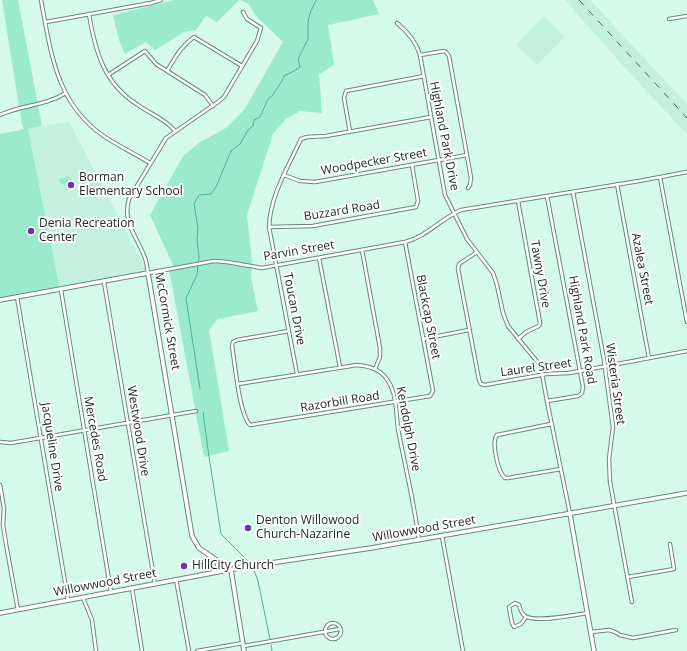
<!DOCTYPE html>
<html>
<head>
<meta charset="utf-8">
<style>
	body { margin:0 }
	canvas { display:block; background:#d5f9eb }
</style>
</head>
<body>
<canvas width="687" height="651"></canvas>
<script>
const context = document.querySelector('canvas').getContext('2d');
context.lineJoin = 'round';
function fill(path, color) { context.fillStyle = color; context.fill(path, 'evenodd'); }
function trace(path, color, width, dash) { context.strokeStyle = color; context.lineWidth = width; context.lineCap = dash ? 'butt' : 'round'; context.setLineDash(dash || []); context.stroke(path); }
function label(font, color, halo, rows, align = 'center') {
  context.font = font + ' "Open Sans",sans-serif'; context.lineWidth = 4; context.setLineDash([]); context.textBaseline = 'middle'; context.strokeStyle = halo; context.fillStyle = color; for (const [text, x, y, turn = 0] of rows) {
    context.save(); context.translate(x, y); context.rotate((+turn || 0) * Math.PI / 180); context.textAlign = isNaN(turn) ? turn : align; if (halo) context.strokeText(text, 0, 0); context.fillText(text, 0, 0); context.restore();
  }
}
fill(new Path2D(`
	M565,0H590L674,90L687,104V134L625,68Z
	M544,16L565,37L537,65L516,45Z
	M69,122L148,273L60,290L28,128Z`), '#c4f1df');
fill(new Path2D(`
	M2,0H18L42,126L28,129L60,290L0,301V134L24,129L22,125Z
	M174,0H239L217,22L206,16L196,30L184,32L155,50L146,42L125,54L119,40L113,15Z
	M240,0H373L379,14L328,25L334,65L319,74L322,113L300,111L286,119L273,134L247,215L252,262L251,277L258,311L218,319L209,330L229,451L204,457L169,269L173,265L150,215L183,156L200,142L226,128L244,110L283,42L255,15L249,4Z
	M68,176L74,183L72,186L66,187L64,184L61,185L59,179Z`), '#9ceacd');
trace(new Path2D(`
	M83,184L94,187L103,192
	M86,191L88,186
	M200,389L186,298L197,275L199,257L197,240L198,228L194,204L199,195L211,194L216,187L231,151L240,144L248,130L253,126L254,120L260,117L268,99L272,96L282,81L284,76L294,71L300,67L298,59L308,39V21L311,11L316,0
	M203,412L208,450L221,534L250,563
	M254,570L258,581L270,639
	M271,645L272,651`), '#49b391', 1);
const street = new Path2D(`
	M41,0C51,53 56,104 105,137C119,146 135,154 150,163
	M243,12L247,19L261,28L257,41L224,97L218,102L166,138L129,199C122,223 137,236 145,258C147,263 147,268 148,273L214,261L227,262L262,268L405,242C426,237 442,218 461,210L547,196
	M89,14C95,51 104,84 138,105C150,114 166,119 175,131
	M669,19L687,16
	M46,22L151,3L161,0
	M397,23C408,32 416,41 420,55L445,195L467,239L493,273L497,285L503,313L508,326L539,364L542,374L547,401
	M420,55L444,51L446,52L449,56L471,178L470,185L468,188
	M167,71C175,58 181,46 194,37L242,66
	M108,75L145,51L156,64L205,95L213,106
	M0,115C21,105 45,106 66,93
	M350,132L344,98L346,91L424,76
	M284,175L300,181L315,182L467,155
	M660,177L687,322
	M617,184L649,358
	M573,192L604,360L613,427L609,459L610,482L632,602
	M518,201L540,323L539,326L526,332L518,339
	M269,227L313,226L416,207L418,201L412,165
	M362,250L380,348V357L375,369
	M477,252L459,264L458,269L479,380L481,384L485,385L546,374L569,373L687,351
	M319,258L340,367
	M104,282L155,584
	M61,290L111,592
	M17,297L68,600
	M289,331L237,340L233,342L232,346C235,363 239,414 250,425L430,396L433,391L405,242
	M423,339L469,330
	M297,374L269,227C270,196 288,167 301,139L307,137L326,136L431,117
	M238,384L357,365C369,366 382,370 388,381C397,394 396,414 398,429C405,466 414,502 419,540
	M551,424L497,435C491,442 498,472 505,478H508L561,469
	M0,442L11,443L196,411
	M0,485L4,508L3,525L6,544L18,610
	M570,514L547,401L578,396L582,393L583,387L547,196L639,181L687,172
	M442,536L463,651
	M628,577L674,569L670,544
	M176,579L189,651
	M132,588L142,651
	M83,598L92,620L96,651
	M526,617L521,624L514,627L512,623L509,607L515,603L519,605C520,609 521,613 525,616C536,623 574,615 588,613
	M325 631a8 8 0 1 1 16 0a8 8 0 1 1-16 0Z
	M591,632L609,630L615,632L620,635L633,638L676,630
	M244,646L340,629
	M197,651L243,643`);
const secondary = new Path2D(`
	M0,300L148,273L192,536L199,548L231,570L244,651
	M570,514L594,651
	M214,572L218,566L217,561
	M0,613L244,567L371,548L687,493`);
trace(street, '#68897c', 4.5);
trace(secondary, '#68897c', 5.5);
trace(street, '#fff', 2.5);
trace(secondary, '#fff', 3.5);
trace(new Path2D(`
	M579,0L687,118`), '#4f635c', 1, [7, 7]);
for (const [x, y, r, color] of [
	[71,185,4,"#6c34ab"],
	[31,231,4,"#6c34ab"],
	[248,528,4,"#6c34ab"],
	[184,566,4,"#6c34ab"]
]) { const dot = new Path2D(); dot.arc(x, y, r, 0, 2 * Math.PI); context.fillStyle = color; context.fill(dot); trace(dot, '#fff', 1.5); }
label('12px', '#192722', '#fff', [
	["Highland Park Drive",444,136,79],
	["Woodpecker Street",374,162,-10],
	["Buzzard Road",342,211,-9],
	["Parvin Street",299,251,-10],
	["Azalea Street",642,269,79],
	["Tawny Drive",540,274,80],
	["Toucan Drive",294,309,79],
	["Blackcap Street",428,317,79],
	["McCormick Street",167,321,80],
	["Highland Park Road",582,330,80],
	["Laurel Street",536,368,-8],
	["Wisteria Street",615,384,82],
	["Razorbill Road",340,402,-9],
	["Kendolph Drive",408,429,79],
	["Westwood Drive",138,431,81],
	["Mercedes Road",95,439,80],
	["Jacqueline Drive",52,447,81],
	["Willowwood Street",424,529,-10],
	["Willowwood Street",105,583,-11]
]);
label('12px', '#192722', '#fff', [
	["Borman",79,178],
	["Elementary School",79,192],
	["Denia Recreation",39,224],
	["Center",39,238],
	["Denton Willowood",256,521],
	["Church-Nazarine",256,535],
	["HillCity Church",192,566]
], 'left');
</script>
</body>
</html>
